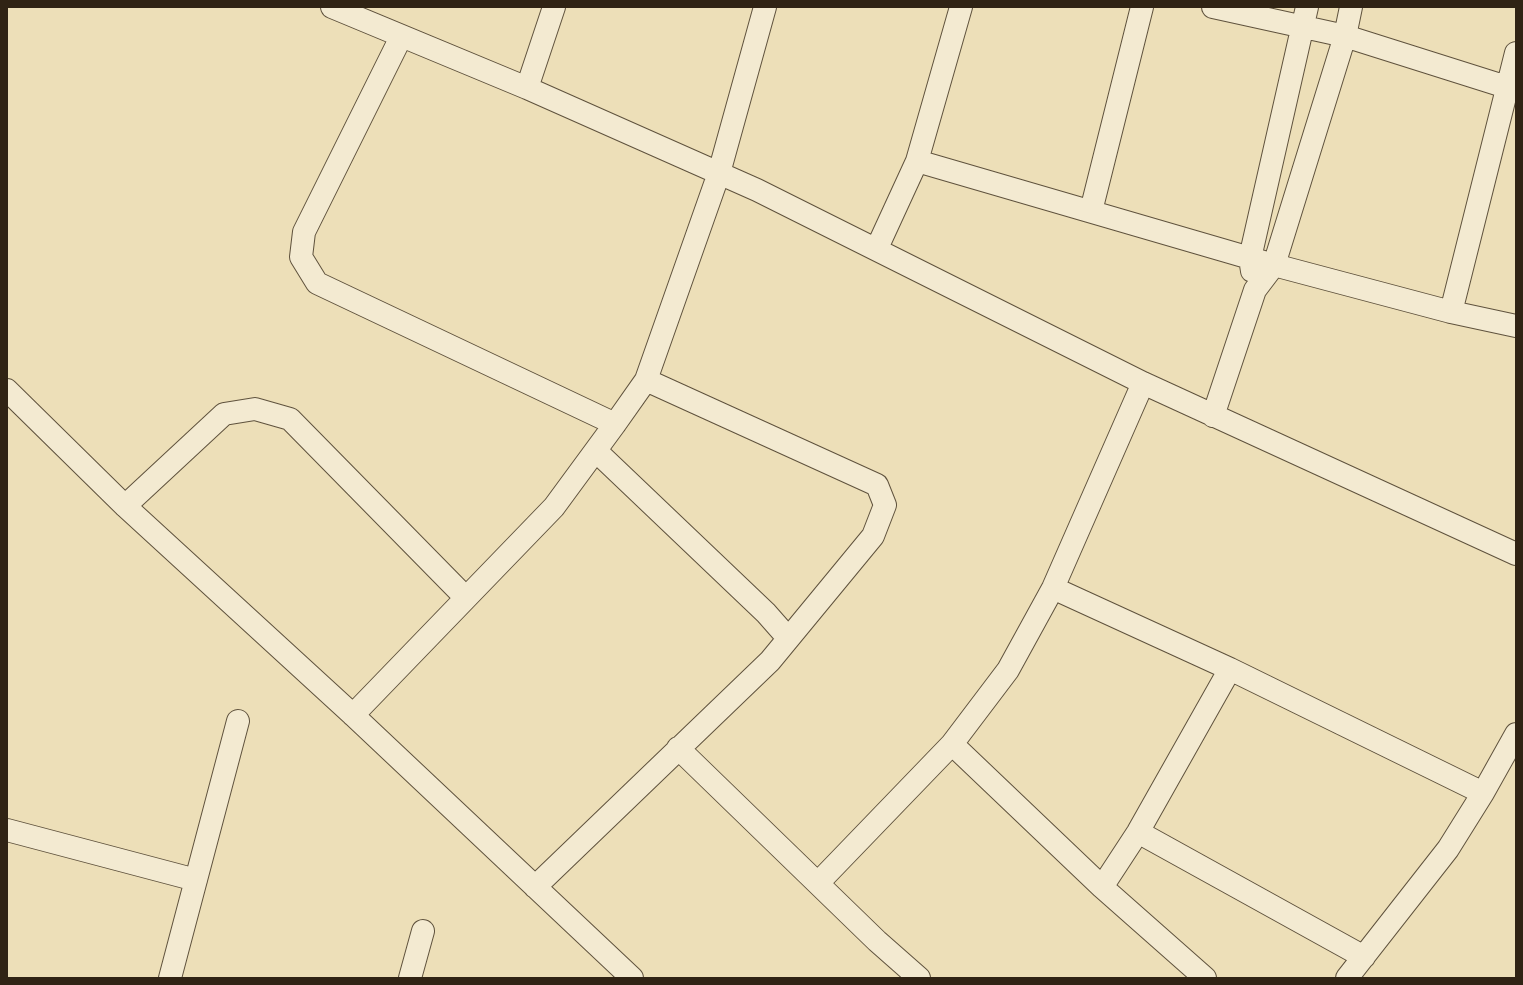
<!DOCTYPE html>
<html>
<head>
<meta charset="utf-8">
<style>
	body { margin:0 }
	#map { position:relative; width:1523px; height:985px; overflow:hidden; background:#eddfb8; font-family:"Libre Bodoni",serif }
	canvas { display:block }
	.frame { position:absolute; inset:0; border:8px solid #302314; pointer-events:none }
</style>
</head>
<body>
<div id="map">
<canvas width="1523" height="985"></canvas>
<div class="frame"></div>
</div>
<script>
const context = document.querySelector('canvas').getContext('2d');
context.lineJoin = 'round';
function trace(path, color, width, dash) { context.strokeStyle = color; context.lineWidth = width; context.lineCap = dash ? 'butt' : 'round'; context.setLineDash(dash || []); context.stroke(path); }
const minor = new Path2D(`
	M332,7L527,88L757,190L1143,383L1516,554
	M1213,7L1345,36L1516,90
	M401,37L304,232L301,257L317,283L615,424
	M527,88L554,7
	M917,161L1274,265L1451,312L1516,326
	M1091,211L1142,7
	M877,248L917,161L961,7
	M1252,271L1250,258L1307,7
	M1451,312L1516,53
	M7,390L125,506L353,715L632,978
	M1213,416L1255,290L1274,265L1345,36L1351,7
	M596,451L766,613L788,638
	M125,506L224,414L255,409L290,419L466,598
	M1053,588L1230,669L1483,793
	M353,715L554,507L615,424L646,380L719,173L765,7
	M952,744L1102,887L1205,978
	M678,748L877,941L919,978
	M7,830L196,880
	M1138,832L1364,957
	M818,883L952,744L1008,670L1053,588L1143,383
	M535,887L770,661L873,536L885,505L877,485L646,380
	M1102,887L1138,832L1230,669
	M170,978L238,721
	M410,978L423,931
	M1347,978L1448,849L1483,793L1516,734`);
trace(minor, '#5f523d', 24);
trace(minor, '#f3ead1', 22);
</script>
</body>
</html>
